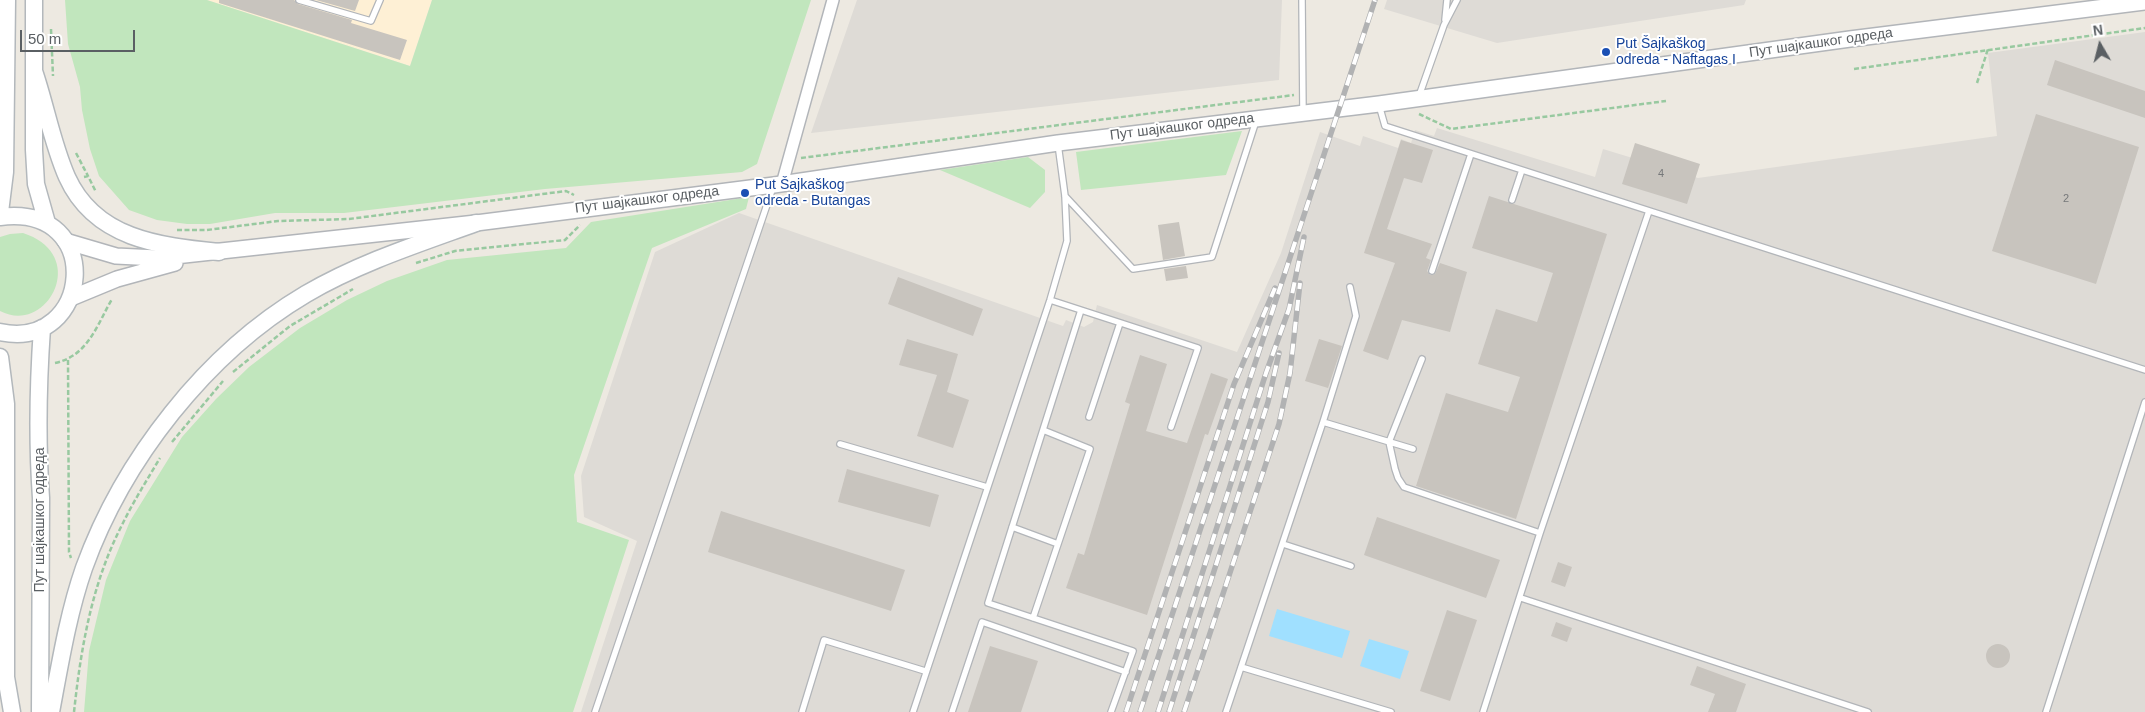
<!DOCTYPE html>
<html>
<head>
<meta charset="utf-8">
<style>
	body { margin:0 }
	#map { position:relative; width:2145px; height:712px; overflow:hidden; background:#ede9e1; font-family:Arial,sans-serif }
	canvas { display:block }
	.north { position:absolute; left:2075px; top:20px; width:50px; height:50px; -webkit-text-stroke:4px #fff; paint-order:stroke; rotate:352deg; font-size:14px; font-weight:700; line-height:20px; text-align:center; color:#5a5f63 }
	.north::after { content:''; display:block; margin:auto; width:18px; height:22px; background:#5a5f63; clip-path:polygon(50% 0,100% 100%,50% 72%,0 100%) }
	.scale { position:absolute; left:20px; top:30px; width:115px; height:22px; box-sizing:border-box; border:2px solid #5a5f63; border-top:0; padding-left:6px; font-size:15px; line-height:18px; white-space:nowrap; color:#5a5f63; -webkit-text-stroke:4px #fff; paint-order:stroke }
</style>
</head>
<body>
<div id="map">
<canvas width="2145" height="712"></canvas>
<div class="north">N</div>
<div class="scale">50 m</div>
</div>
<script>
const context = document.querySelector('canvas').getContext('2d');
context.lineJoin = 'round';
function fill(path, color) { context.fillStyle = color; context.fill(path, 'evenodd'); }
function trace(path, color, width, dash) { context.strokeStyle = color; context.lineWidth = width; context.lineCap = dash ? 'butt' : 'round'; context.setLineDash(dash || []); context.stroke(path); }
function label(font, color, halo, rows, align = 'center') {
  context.font = font + ' Arial,sans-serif'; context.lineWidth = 4; context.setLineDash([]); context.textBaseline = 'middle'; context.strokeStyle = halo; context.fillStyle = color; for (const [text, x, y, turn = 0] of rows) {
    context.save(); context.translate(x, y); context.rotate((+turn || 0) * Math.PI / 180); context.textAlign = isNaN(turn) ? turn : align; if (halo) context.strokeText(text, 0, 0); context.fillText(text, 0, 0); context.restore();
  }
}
fill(new Path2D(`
	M207,0H432L410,66Z`), '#fef0d5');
fill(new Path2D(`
	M857,0H1282L1279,80L811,133Z
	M1387,0H1746L1744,5L1497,43L1384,9Z
	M2145,32V712H581L637,541L584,517L581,476L655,252L739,213L1063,326L1066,320L1084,327L1093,322L1097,305L1237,352L1281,253L1320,132L1360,146L1363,136L1398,148L1401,139L1411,143L1415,130L1434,136L1437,128L1595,177L1603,149L1698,178L1997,136L1988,53Z`), '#dedbd6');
fill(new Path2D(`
	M65,0H207L410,66L432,0H811L757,164L742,172L545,189L344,213H275L210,224H187L157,220L129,210L99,176L90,149L82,110L80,87L68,44Z
	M1242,131L1226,175L1081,190L1076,152Z
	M1028,157L1045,170V192L1030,208L940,170Z
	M749,197L746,209L652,248L574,475L577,522L629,540L573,712H84L89,651L106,580L130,521L182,437L216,399L249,367L300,328L347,300L387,281L447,260L566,248L591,222Z
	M23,233C91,255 47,336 0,311V237L10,234Z`), '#c1e6bd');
fill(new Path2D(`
	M1277,609L1350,631L1342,658L1269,636Z
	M1369,639L1409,651L1400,679L1360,666Z`), '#a0e0ff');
fill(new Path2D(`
	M219,0H294L298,4L352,20L351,23L407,40L400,60L219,3Z
	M316,0H359L355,11Z
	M2055,60L2145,91V118L2047,85Z
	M2036,114L2139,147L2096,284L1992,251Z
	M1401,140L1433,150L1422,183L1404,178L1387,229L1432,244L1426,258L1431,260L1427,271L1430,275L1435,274L1440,263L1467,272L1450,332L1402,320L1388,360L1363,351L1395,263L1364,253Z
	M1635,143L1700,164L1687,204L1622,184Z
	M1489,196L1607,234L1516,519L1416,486L1446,393L1508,412L1520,377L1478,364L1496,309L1537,322L1553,273L1472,248Z
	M1179,222L1185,256L1163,260L1158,225Z
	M1186,266L1188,278L1166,281L1164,269Z
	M898,277L983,309L973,336L888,304Z
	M907,339L958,354L947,392L969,400L953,448L917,436L937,375L899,365Z
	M1319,339L1342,346L1328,388L1305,381Z
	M1140,355L1167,364L1146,431L1187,443L1211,373L1228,379L1208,435L1205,434L1147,615L1066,588L1078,553L1084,555L1130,404L1125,402Z
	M847,469L939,495L930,527L838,502Z
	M721,511L905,570L891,611L708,552Z
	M1377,517L1500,560L1486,598L1364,555Z
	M1558,562L1572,567L1565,587L1551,582Z
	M1447,610L1477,620L1450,701L1420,691Z
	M1556,622L1572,628L1567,642L1551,636Z
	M1986 656a12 12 0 1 1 24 0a12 12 0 1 1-24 0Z
	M990,646L1038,661L1021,712H968Z
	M1697,666L1746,684L1736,712H1708L1715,694L1690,685Z`), '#c8c4be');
const service = new Path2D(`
	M299,0L371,21L380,0
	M1302,0L1303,113
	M1445,20L1447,0
	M1419,96L1444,25L1457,0
	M1379,105L1385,126L2145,370
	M1065,196L1133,269L1212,257L1256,121
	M1512,200L1522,170
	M1432,271L1471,154
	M1050,300L1198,348L1171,427
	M1081,310L988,603L1133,651L1111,712
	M1422,359L1389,442L1395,469L1398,478L1404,487L1540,533
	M1089,417L1120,323
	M1323,422L1413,449
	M840,444L987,487
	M1012,527L1058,544
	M1283,544L1351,566
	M1521,598L1868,712
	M1033,618L1090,449L1043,430
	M1241,667L1391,712
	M595,712L773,187
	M802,712L824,640L925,671
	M913,712L1050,300L1067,241L1065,196L1058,144
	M952,712L982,622L1126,672
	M1226,712L1323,422L1356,316L1350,287
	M1483,712L1540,533L1649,211
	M2046,712L2145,402`);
const minor = new Path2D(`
	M782,184L833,0`);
const tertiary = new Path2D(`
	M65,241L116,256L157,258L476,223L774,185L1058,143L1379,104L1850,39L2145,2
	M71,298L117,279L175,263`);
const secondary = new Path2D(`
	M34,0V150L36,184L47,223
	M34,71C46,106 52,143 67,177C95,239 159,246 219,252
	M0,212L5,172L7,0
	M0,217C107,203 92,352 0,332
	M0,357L6,404V677L12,712
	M40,712L41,498C37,442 38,385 42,328
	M51,712C60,664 68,614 84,568C123,460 206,353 306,294C359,263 418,244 476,223`);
trace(service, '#b2b5b9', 8);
trace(minor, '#b2b5b9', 14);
trace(tertiary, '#b2b5b9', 18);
trace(secondary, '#b3b8bc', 19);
trace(new Path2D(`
	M51,29L53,76
	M1854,69L2145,28
	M1977,83L1988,49
	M1419,114L1451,129L1666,101
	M76,153L88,176
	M801,158L1294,95
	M84,177L88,176L96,192
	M177,230H207L278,221L349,219L566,191L574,195
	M416,263L455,251L565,240L580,225
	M68,360L69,552L71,558
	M55,363C88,356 97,325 112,299
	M233,372L290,326L353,289
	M172,442L223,381
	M74,712C81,647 92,583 122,525C133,502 147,480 160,458`), '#98c9a0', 2.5, [5, 2.5]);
trace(service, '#fff', 5.5);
trace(minor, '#fff', 11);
trace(tertiary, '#fff', 15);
trace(secondary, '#fff', 16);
const rail = new Path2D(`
	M1126,712L1234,384L1275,288
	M1140,712L1375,0
	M1158,712L1266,373L1289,309L1304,237
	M1169,712L1268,402L1279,353
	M1184,712L1279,424L1290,373L1300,283`);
trace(rail, '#b1b2b3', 5.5);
trace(rail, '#fff', 4, [11]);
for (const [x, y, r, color] of [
	[1606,52,5,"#1a4fb4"],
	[745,193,5,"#1a4fb4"]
]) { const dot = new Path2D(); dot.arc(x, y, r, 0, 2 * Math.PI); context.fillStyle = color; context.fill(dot); trace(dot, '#fff', 2); }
label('11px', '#76787a', null, [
	["4",1661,174],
	["2",2066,199]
]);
label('14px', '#5a5f63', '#fff', [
	["Пут шајкашког одреда",1821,43,-8],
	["Пут шајкашког одреда",1182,127,-7],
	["Пут шајкашког одреда",647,200,-7],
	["Пут шајкашког одреда",40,520,-90]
]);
label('14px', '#164399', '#fff', [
	["Put Šajkaškog",1616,44],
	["odreda - Naftagas I",1616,60],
	["Put Šajkaškog",755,185],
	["odreda - Butangas",755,201]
], 'left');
</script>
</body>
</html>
